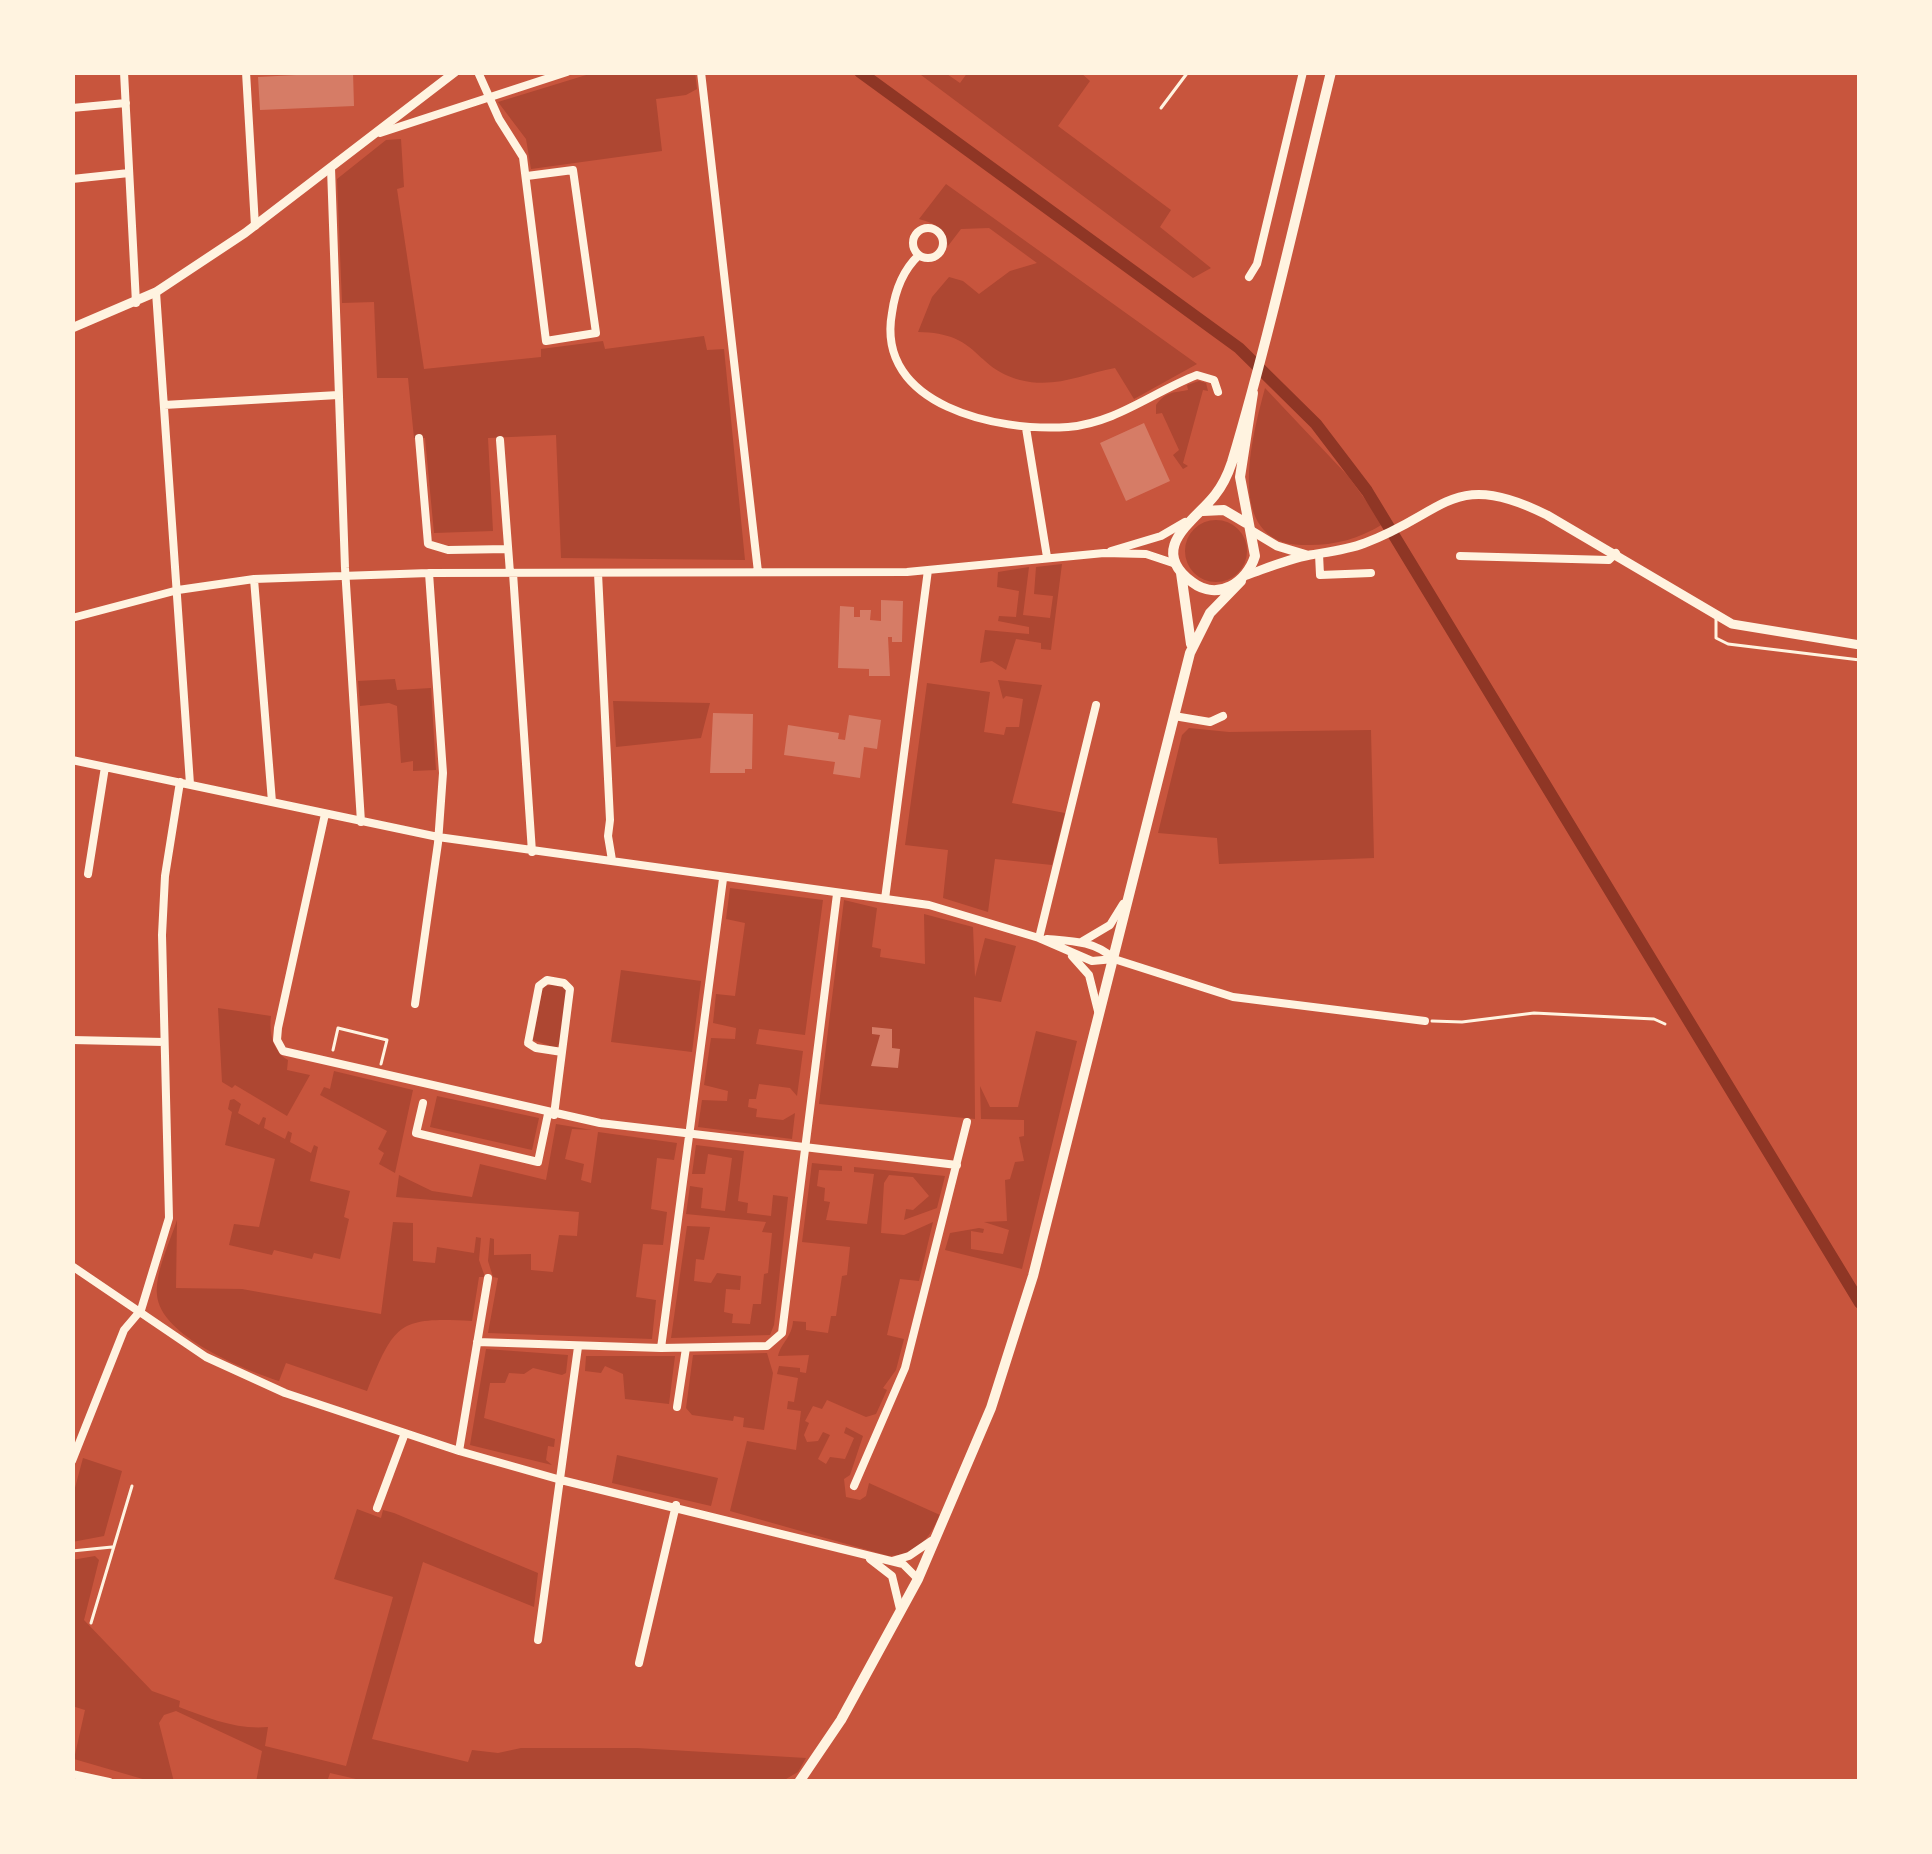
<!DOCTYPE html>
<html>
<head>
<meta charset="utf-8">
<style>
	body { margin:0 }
	#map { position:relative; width:1932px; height:1854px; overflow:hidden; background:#c8553d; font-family:"Archivo Narrow",sans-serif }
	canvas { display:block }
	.frame { position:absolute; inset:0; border:75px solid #fff3e0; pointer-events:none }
</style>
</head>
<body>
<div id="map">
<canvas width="1932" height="1854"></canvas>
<div class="frame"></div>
</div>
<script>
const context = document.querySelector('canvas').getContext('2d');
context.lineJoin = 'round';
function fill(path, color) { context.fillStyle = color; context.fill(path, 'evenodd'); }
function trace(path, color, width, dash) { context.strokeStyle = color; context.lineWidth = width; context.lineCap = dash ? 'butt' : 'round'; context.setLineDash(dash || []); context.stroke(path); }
fill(new Path2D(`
	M596,72H695L697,89L686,95L656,99L662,151L531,169L526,139L498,102Z
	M917,72H944L960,83L968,72H1080L1090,81L1058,126L1171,210L1160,227L1211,268L1193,278Z
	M401,139L404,187L397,189L424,369L541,357V349L603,341L605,349L704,336L707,350L724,349L745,560L561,558L556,435L488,438L493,531L434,533L425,438H414L408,378H377L374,302L342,303L337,179L386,140Z
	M946,184L1197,364L1134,399L1115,368C1082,374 1056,389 1020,380C972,367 981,333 918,332L932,297L949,277L963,281L979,294L1010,271L1037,263L989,228L961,229L948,246C945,228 936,224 919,219Z
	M1199,381L1206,383L1208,391L1203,390L1183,463L1188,466L1183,469L1173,455L1179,450L1162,413L1156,414V405C1166,391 1174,393 1188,390L1187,385Z
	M1265,388L1348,476L1383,524C1357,540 1332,546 1302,545C1222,543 1253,434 1265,388Z
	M1185 551a31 31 0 1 1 62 0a31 31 0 1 1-62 0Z
	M1062,564L1051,650L1041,649V643L1016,639L1006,670L992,661L980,663L985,630L1029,634V627L998,621L999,616L1016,617L1019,591L997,587L998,572L1029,567L1023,615L1050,618L1053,596L1034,594L1036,567Z
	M395,679L397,690L431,688L436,770L413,771V761L401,763L397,706L389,703L360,706L358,681Z
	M998,680L1042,685L1012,803L1065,813L1052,865L995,859L988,912L943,898L948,850L905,845L927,683L990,692L984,732L1004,735L1006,727H1019L1023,699L1006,696L1003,699Z
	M613,701L710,703L701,738L616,747Z
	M1189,728L1229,732L1371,730L1374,858L1219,864L1217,838L1158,833L1182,735Z
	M730,888L823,900L805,1035L759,1029L756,1044L803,1051L797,1096L790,1088L759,1084L756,1099H749L748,1107L757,1109L756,1117L783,1120L795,1113L792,1139L698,1127L702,1100L727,1101L728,1091L704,1085L711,1038L735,1039L736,1028L713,1023L716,994L735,996L745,923L726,919Z
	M844,900L877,908L872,947L881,949L880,957L925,964L924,914L973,927L975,977L985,938L1016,946L1001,1002L974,997L975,1119L819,1104Z
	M621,970L701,981L692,1052L611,1042Z
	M559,984L568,991L560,1042L556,1048L533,1040L542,991L545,986Z
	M218,1008L271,1016C269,1031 272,1051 288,1060L287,1070L310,1075L287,1116L235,1085L232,1088L222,1082Z
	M1036,1031L1077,1041L1022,1269L945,1250L950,1233L979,1228L984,1229L983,1233L971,1231V1249L1003,1254L1009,1230L984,1222L1007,1221L1005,1180L1010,1179L1015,1162L1024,1161L1019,1137L1024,1136V1120L981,1119L980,1086L990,1107H1018Z
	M334,1071L413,1090L395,1173L379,1164L384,1153L378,1149L387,1131L320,1095L324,1087L330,1089Z
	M437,1096L539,1118L532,1150L430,1127Z
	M234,1099L241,1104L238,1113L259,1125L263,1117L266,1118L264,1128L285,1139L288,1131L292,1133L290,1142L311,1153L314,1145L318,1147L310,1181L350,1191L344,1217L349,1219L340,1259L314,1253L312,1259L274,1250L272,1255L229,1245L234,1224L259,1227L275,1159L225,1145L232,1112L228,1109L230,1100Z
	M556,1124L592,1130L572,1129L565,1159L584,1164L581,1180L591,1183L598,1132L677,1143L674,1160L657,1158L651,1209L667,1212L663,1245L643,1244L636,1297L656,1300L652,1339L488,1333L498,1278L493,1277L488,1261L490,1238L494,1239V1255L531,1254V1270L553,1272L559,1235L577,1236L579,1212L396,1197L399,1175L432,1191L472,1197L480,1164L546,1180Z
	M696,1145L744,1151L738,1201L748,1203L747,1213L771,1216L773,1195L788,1197L774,1325L770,1335L671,1338L687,1226L710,1227L704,1260L696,1259L694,1281L711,1283L717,1273L741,1276L740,1290L726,1289L724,1312L733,1314L732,1323L750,1324L753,1304H761L764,1274L768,1273L772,1233L762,1232L766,1222L686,1214L690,1186L703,1188L701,1208L725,1211L732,1158L708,1154L705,1174H692Z
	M812,1163L842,1166V1171L819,1170L817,1186L825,1188L824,1201L830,1202L826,1220L867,1224L874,1174L854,1172V1167L945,1176L937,1208L904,1220L906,1209L913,1210L929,1196L913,1177L889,1175L884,1183L881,1233L904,1235L933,1222L919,1281L900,1279L887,1335L904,1339L896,1370L883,1388L887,1390L876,1414L866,1417L827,1400L822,1409L813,1406L805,1421L809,1423L804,1435L807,1442L818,1441L823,1432L830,1435L818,1459L826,1464L830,1457L845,1459L854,1438L844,1433L846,1427L863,1436L850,1475L844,1479L846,1497L860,1500L866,1496L869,1483L940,1515C928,1540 918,1554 889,1556L730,1511L747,1441L796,1450L801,1411L787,1409L788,1401L794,1402L798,1378L777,1374L779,1366L800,1368V1372L806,1373L809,1355L778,1356C781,1343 792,1337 793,1321L806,1322V1330L828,1333L831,1316H836L842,1276L847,1275L850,1247L802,1242Z
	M177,1220L176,1288L242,1289L381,1314L393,1222L413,1223V1261L435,1263L437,1247L474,1253L476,1237L481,1238L479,1260L485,1277H479L472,1321C398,1317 395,1323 367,1391L286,1363L279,1381C245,1370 160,1336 157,1295C155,1272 170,1242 177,1220Z
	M486,1349L568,1355L566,1373L562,1375L533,1368L524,1374L509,1373L505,1383H490L484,1418L555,1439L554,1447L548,1446L546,1460L552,1465L470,1445Z
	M767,1353L773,1373L764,1430L743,1427L744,1418L734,1416L733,1421L692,1415L686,1408L693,1355Z
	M586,1356H675L669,1404L625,1399L623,1374L605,1366L601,1373L585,1371Z
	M617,1455L718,1478L711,1506L612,1483Z
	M83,1458L122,1471L104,1536L72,1542V1499Z
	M357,1509L381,1518L383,1510L394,1513L538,1573L534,1607L423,1562L372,1739L468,1762L472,1750L498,1753L521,1748H637L806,1758L798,1772L781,1782H369L330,1773L327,1782H256L262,1751L176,1711L164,1715L159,1723L174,1782H153L74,1759L85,1710L72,1706V1560L95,1556L99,1560L84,1620L152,1691L180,1701L179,1707C208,1718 237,1730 268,1727L265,1746L346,1766L393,1597L334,1579Z`), '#ae4732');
trace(new Path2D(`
	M860,72L1239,348L1316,424L1367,491L1860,1303`), '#8f3625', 12);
fill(new Path2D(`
	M353,72L354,106L260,110L258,77Z
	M1144,423L1170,481L1126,501L1100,443Z
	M881,600L903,601L902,642H892V637H888L890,676H869V669L838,668L840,606L854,607V617H860V610H871L870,620L881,621Z
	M713,713L753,714L752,769H745V773H710Z
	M849,715L881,720L877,749L864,747L860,778L833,774L835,762L784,755L788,725L839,733L838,739L845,740Z
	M872,1027L892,1029V1048L900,1049L898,1068L871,1066L880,1035L872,1034Z`), '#d67c66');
trace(new Path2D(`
	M1432,1021L1462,1022L1534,1013L1654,1019L1665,1024
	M333,1050L338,1028L387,1040L381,1064`), '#fff3e0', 3);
trace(new Path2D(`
	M1161,108L1188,72
	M1716,618V638L1728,644L1860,660
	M72,1551L112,1547
	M91,1623L132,1486`), '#fff3e0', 3);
trace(new Path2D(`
	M124,72L136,303
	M246,72L255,226
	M478,72L499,119L523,157L546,341L596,333L573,170L527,176
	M701,72L758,572
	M72,108L126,103
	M380,133L567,72
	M331,168L345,568L361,822
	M72,179L129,173
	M913 243a15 15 0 1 1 30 0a15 15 0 1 1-30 0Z
	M919,255C902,271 895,291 892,313C875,406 998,432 1068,427C1116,423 1153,392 1197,375L1214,380L1218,392
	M1249,277L1257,264L1303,72
	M156,292L190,784
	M164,405L338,395
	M1026,428L1047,557
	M419,438L428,544L448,550L508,549
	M500,440L510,573
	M1111,551L1161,536L1185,522
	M1319,554L1320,575L1371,573
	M1460,556L1609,560L1616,553
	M513,573L532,852
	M598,573L610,820L608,836L612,860
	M254,579L272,802
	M72,618L178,590L254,579L429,573L907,572L1104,553L1146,554L1176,564
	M1174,716L1210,722L1223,716
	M72,760L438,837L929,905L1039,938L1092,961L1114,959
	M325,814L278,1028L277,1040L283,1051L600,1123L957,1165
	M88,874L105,767
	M885,899L928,570
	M1039,938L1096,705
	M1047,939C1072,941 1095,941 1114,959L1233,997L1425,1021
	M1083,941L1110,925L1123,904
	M1072,956L1089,975L1098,1011
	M415,1004L438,843L443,773L429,573
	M72,1040L164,1042
	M423,1103L416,1133L538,1162L548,1114
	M554,1115L570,989L564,983L547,980L539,986L528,1043L536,1048L562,1052
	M72,1266L206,1357L285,1393L459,1451L561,1480L903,1564L917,1578
	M477,1342L661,1348L767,1346L782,1333L837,894
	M661,1348L723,879
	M677,1407L686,1348
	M459,1451L488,1278
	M72,1461L124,1330L141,1310L169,1218L162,935L165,876L180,782
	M854,1486L905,1368L967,1122
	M377,1508L405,1433
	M870,1559L892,1576L900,1609
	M892,1561L909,1556L931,1541
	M538,1640L578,1347
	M639,1663L676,1505
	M72,1774L109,1782`), '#fff3e0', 8);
trace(new Path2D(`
	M72,328L156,292L245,233L455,72
	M1252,531L1277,546L1307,555
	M1247,575C1267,568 1288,559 1310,555C1328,552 1347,550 1365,543C1445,514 1452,467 1547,515L1732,624L1860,645`), '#fff3e0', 9);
trace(new Path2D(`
	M1253,393L1240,477L1255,556C1247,582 1218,602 1192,582C1146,548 1196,520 1215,495C1223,485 1228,474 1232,462C1270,334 1299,202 1331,72
	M1203,511L1224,510L1246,523
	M1181,573L1191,644
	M799,1782L841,1720L918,1579L991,1408L1033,1276L1190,653L1210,613L1241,581`), '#fff3e0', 10);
</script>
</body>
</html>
